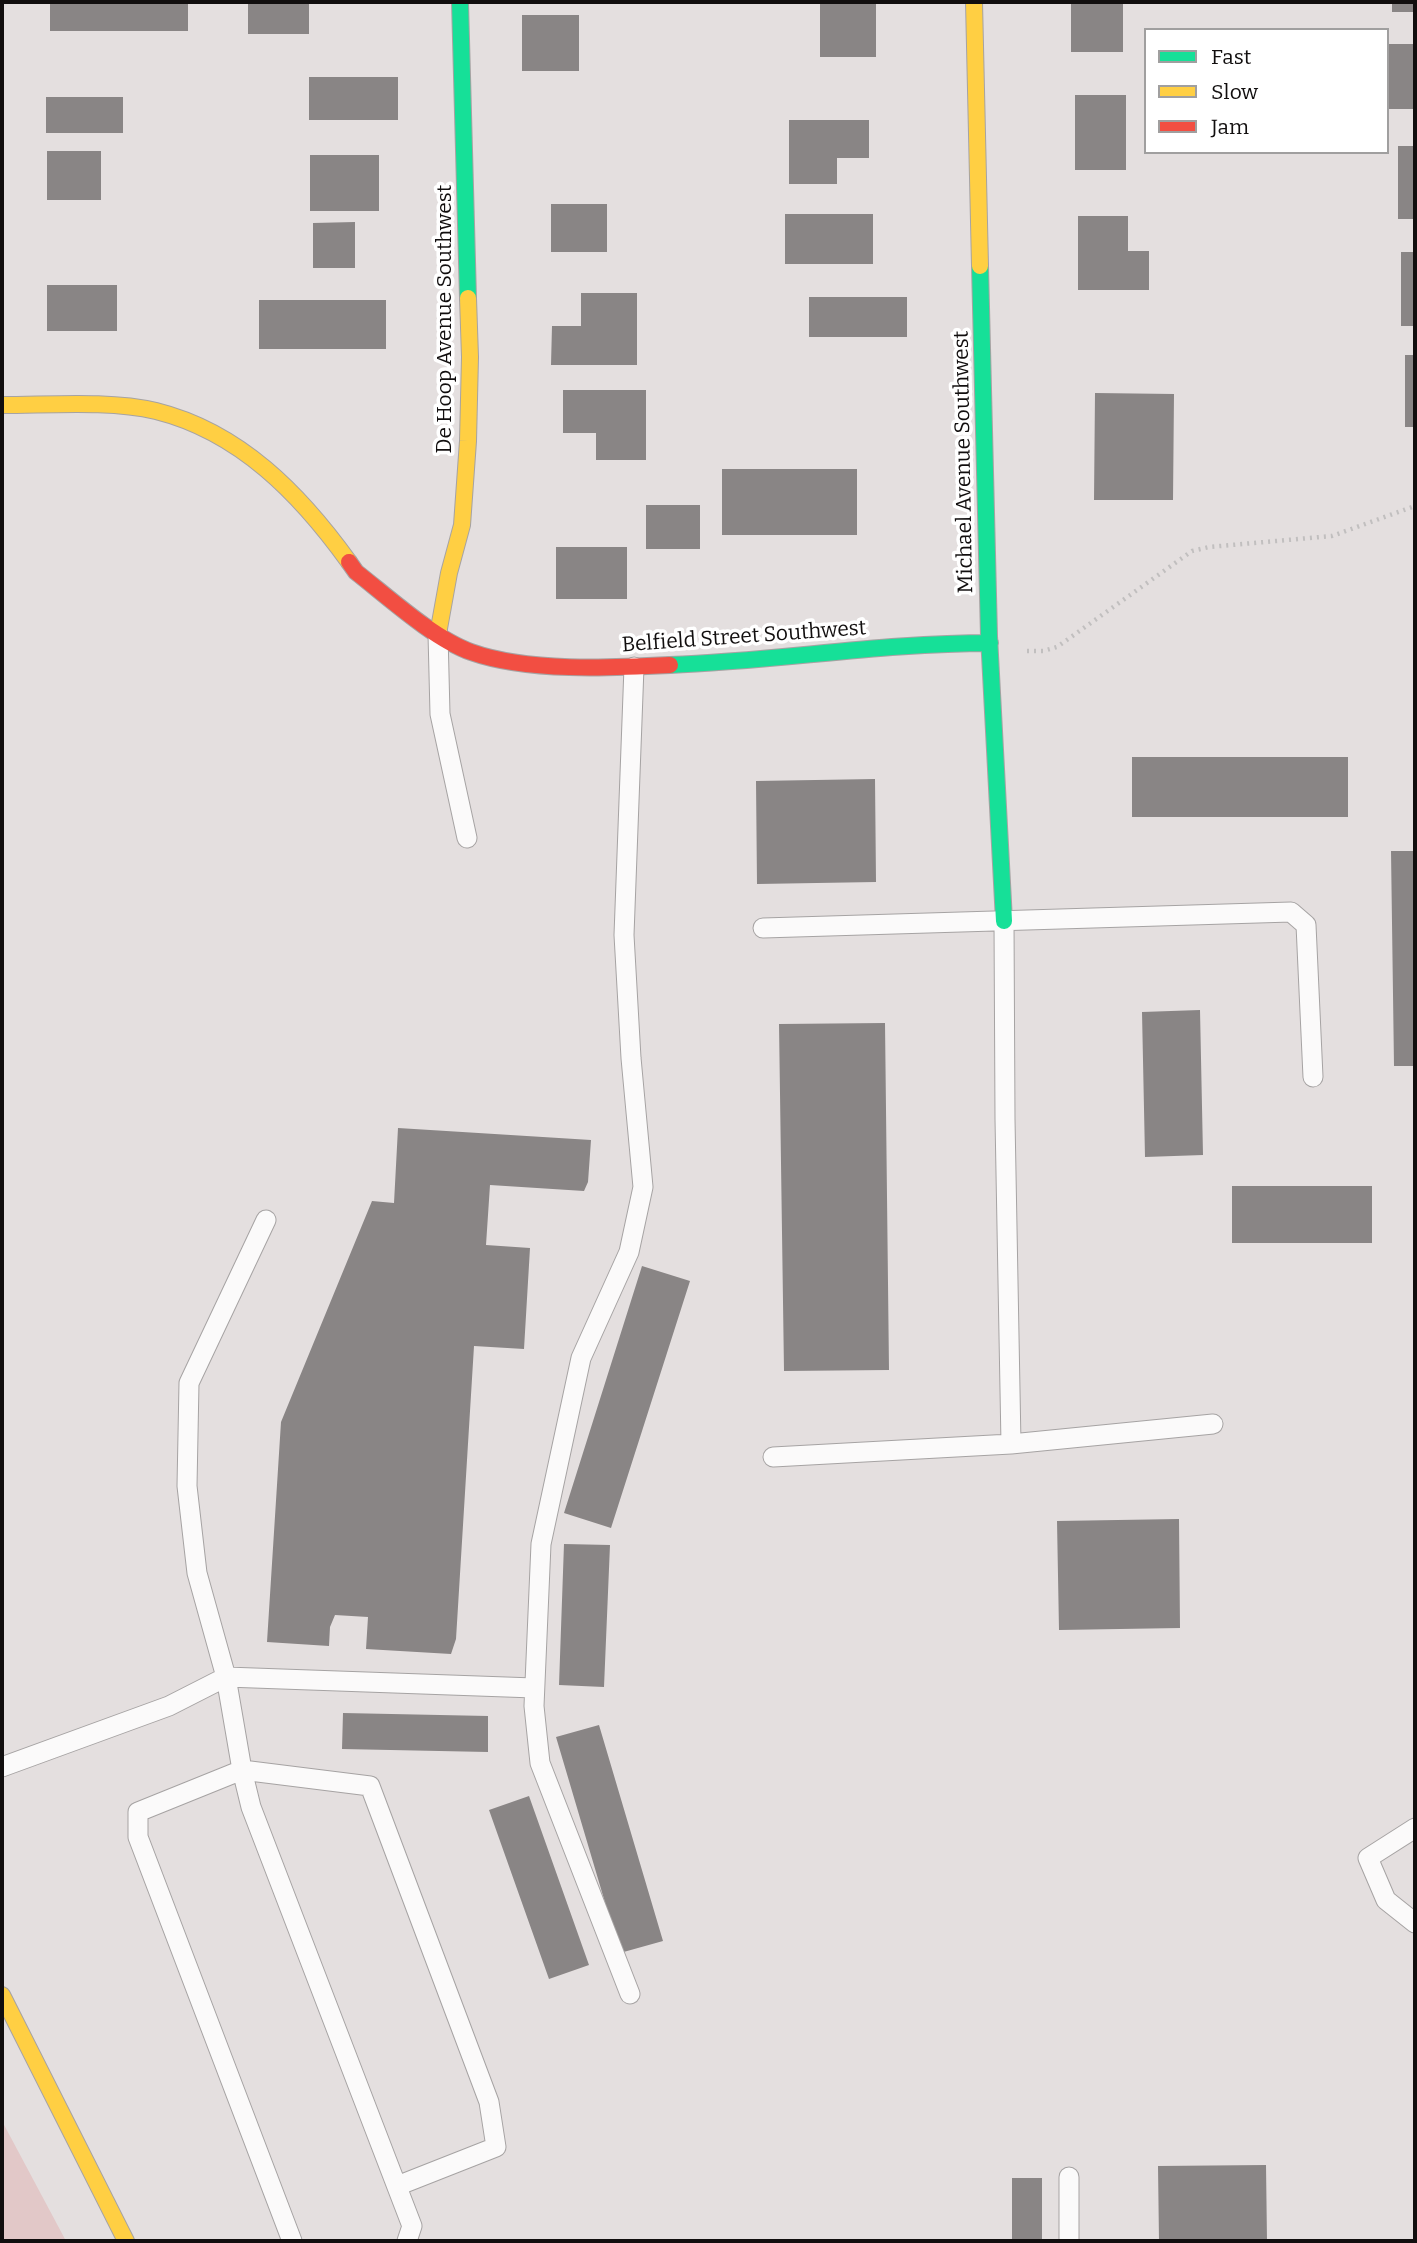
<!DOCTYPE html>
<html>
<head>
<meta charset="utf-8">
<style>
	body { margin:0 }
	#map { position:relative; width:1417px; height:2243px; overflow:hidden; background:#e4dfdf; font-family:Bitter,serif }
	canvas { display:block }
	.frame { position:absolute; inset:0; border:4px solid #110e0e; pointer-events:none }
	.legend { position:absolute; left:1144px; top:28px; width:245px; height:126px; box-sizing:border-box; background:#fff; border:2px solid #a09f9f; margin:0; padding:9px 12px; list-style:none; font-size:21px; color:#110e0e }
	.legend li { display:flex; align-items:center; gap:14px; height:35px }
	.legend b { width:35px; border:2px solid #a09f9f }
</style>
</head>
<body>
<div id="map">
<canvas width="1417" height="2243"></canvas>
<div class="frame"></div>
<ul class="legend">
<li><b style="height:9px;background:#16e098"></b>Fast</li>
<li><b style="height:9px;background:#ffcf43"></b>Slow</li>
<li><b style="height:9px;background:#f24e42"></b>Jam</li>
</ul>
</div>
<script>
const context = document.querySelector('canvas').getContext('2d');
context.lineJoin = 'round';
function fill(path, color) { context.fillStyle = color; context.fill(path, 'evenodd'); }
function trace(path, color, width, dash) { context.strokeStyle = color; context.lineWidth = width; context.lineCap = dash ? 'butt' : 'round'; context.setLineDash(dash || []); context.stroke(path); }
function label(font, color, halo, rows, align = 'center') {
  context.font = font + ' Bitter,serif'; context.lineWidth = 7; context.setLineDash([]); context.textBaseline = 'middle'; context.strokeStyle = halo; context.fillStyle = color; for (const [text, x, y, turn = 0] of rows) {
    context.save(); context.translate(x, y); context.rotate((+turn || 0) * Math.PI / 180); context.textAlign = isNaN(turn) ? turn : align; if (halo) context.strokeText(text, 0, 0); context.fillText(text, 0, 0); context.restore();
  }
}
fill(new Path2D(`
	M2,2121L66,2241H2Z`), '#e2c8c8');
fill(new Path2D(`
	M50,2H188V31H50Z
	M248,2H309V34H248Z
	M820,2H876V57H820Z
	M1071,2H1123V52H1071Z
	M1392,2H1415V12H1392Z
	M522,15H579V71H522Z
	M1387,44H1415V109H1389Z
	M309,77H398V120H309Z
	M1075,95H1126V170H1075Z
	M46,97H123V133H46Z
	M789,120H869V158H837V184H789Z
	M1398,146H1415V219H1398Z
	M47,151H101V200H47Z
	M310,155H379V211H310Z
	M551,204H607V252H551Z
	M785,214H873V264H785Z
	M1078,216H1128V251H1149V290H1078Z
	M355,222V268H313V223Z
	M1401,252H1415V326H1401Z
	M47,285H117V331H47Z
	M581,293H637V365H551L552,326H581Z
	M809,297H907V337H809Z
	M259,300H386V349H259Z
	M1405,355H1415V427H1405Z
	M563,390H646V460H596V433H563Z
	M1095,393L1174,394L1173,500H1094Z
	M722,469H857V535H722Z
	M646,505H700V549H646Z
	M556,547H627V599H556Z
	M1132,757H1348V817H1132Z
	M875,779L876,882L757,884L756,781Z
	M1391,851H1415V1066H1394Z
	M1200,1010L1203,1155L1145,1157L1142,1012Z
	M885,1023L889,1370L784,1371L779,1024Z
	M398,1128L591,1140L588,1182L584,1191L490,1185L486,1245L530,1248L524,1349L474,1346L456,1639L451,1654L366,1649L368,1617L335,1615L330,1627L329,1646L267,1642L281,1422L372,1201L394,1203Z
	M1232,1186H1372V1243H1232Z
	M642,1266L690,1281L611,1528L564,1513Z
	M1179,1519L1180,1628L1059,1630L1057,1521Z
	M564,1544L610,1545L604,1687L559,1685Z
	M343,1713L488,1716V1752L342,1749Z
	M599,1725L663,1941L620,1953L556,1737Z
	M529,1796L589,1965L549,1979L489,1810Z
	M1266,2165L1267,2241H1159L1158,2166Z
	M1012,2178H1042V2241H1012Z`), '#898585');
const lane = new Path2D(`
	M438,634L440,714L467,838
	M1004,921L1005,1119L1011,1444
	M763,928L1291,912L1306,925L1313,1077
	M266,1220L189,1383L187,1486L197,1573L226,1677L242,1770L251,1807L412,2226L407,2241
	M773,1457L1011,1444L1213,1424
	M2,1767L169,1706L226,1677L534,1688
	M1415,1828L1368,1858L1386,1900L1415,1923
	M630,1994L540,1763L534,1706L541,1544L581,1358L629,1252L643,1187L631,1058L624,935L634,667
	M1069,2177V2241
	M292,2241L138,1837V1812L242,1770L370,1786L489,2102L496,2147L397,2186`);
const fast = new Path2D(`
	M460,2L468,298
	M980,266L989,636L1004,921
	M670,665C777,661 883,643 990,643`);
const slow = new Path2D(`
	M974,2L980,266
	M2,405C50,405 110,400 156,411C240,432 300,494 349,562
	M438,634L449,573L462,525L468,441L470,357L468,298
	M2,1995L126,2241`);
const jam = new Path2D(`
	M349,562L356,572C388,597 434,639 471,652C527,672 611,668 670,665`);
trace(lane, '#a6a3a3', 21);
trace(fast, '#a6a3a3', 18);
trace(slow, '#a6a3a3', 18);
trace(jam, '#a6a3a3', 18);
trace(new Path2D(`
	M1027,651H1043L1057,647L1192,551L1209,547L1332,536L1415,506`), '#c1bfbf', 4.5, [2, 5]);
trace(lane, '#fbfafa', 19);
trace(fast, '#16e098', 16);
trace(slow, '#ffcf43', 16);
trace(jam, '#f24e42', 16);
label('21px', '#110e0e', '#fff', [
	["De Hoop Avenue Southwest",445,319,-90],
	["Michael Avenue Southwest",964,462,-91],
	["Belfield Street Southwest",744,637,-4]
]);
</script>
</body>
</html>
